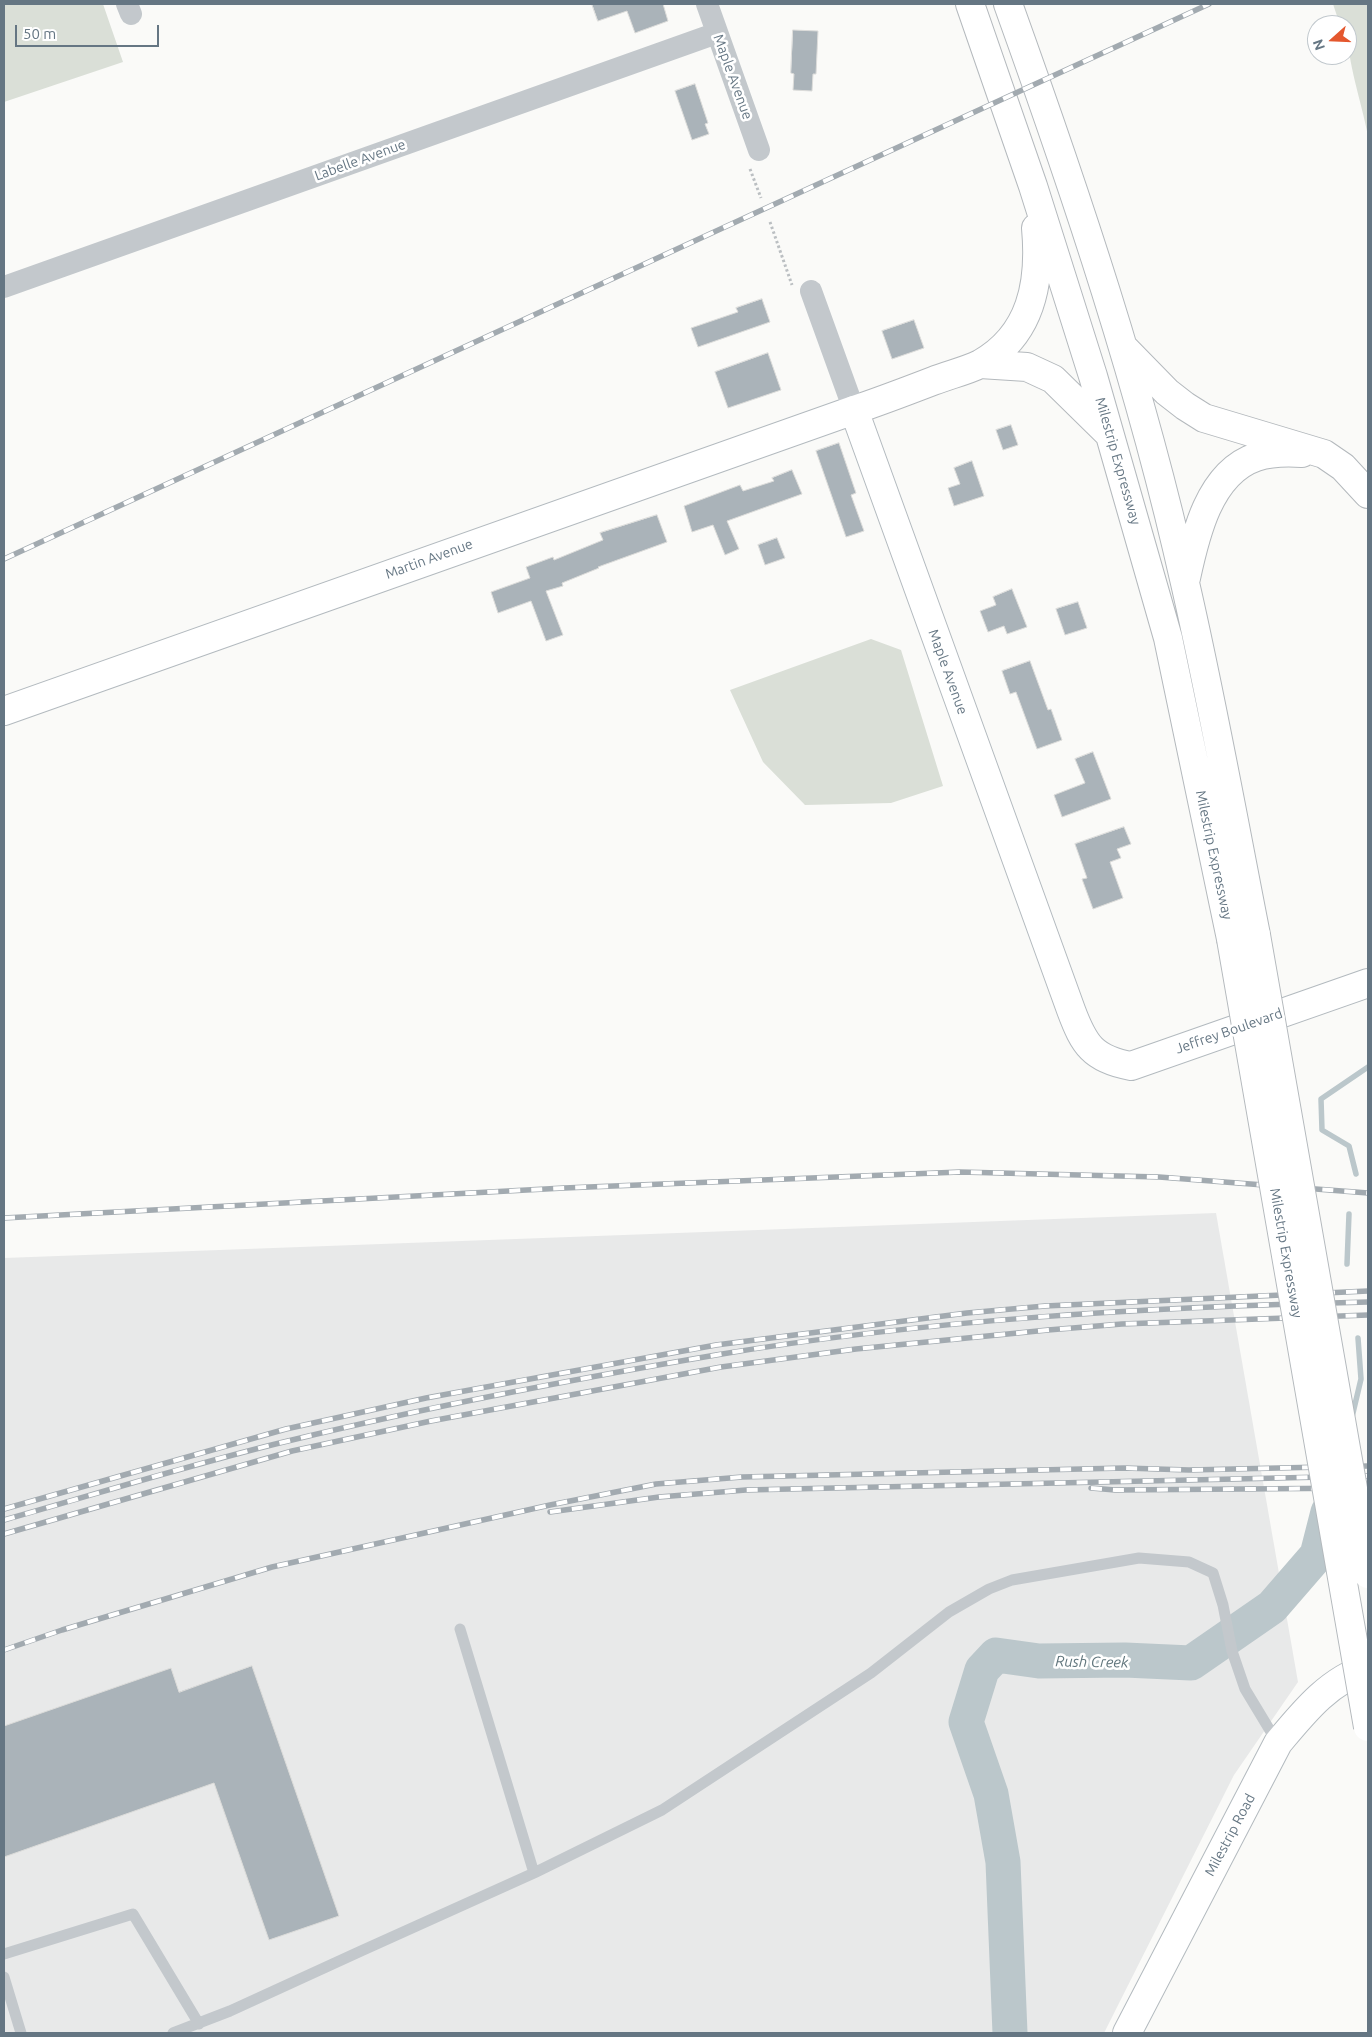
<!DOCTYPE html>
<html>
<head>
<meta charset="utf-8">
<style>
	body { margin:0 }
	#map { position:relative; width:1372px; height:2037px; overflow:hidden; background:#fafaf8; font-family:Ubuntu,sans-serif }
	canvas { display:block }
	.frame { position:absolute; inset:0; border:5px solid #657683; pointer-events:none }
	.north { position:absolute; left:1307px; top:15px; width:50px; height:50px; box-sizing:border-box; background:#fff; border:1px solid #c1c8cd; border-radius:50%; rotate:250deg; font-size:14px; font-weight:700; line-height:20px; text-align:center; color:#657683 }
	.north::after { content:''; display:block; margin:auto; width:18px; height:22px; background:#e4572e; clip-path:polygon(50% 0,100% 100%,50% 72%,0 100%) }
	.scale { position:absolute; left:15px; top:25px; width:144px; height:22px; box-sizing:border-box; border:2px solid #657683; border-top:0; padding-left:6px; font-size:15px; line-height:18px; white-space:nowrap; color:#657683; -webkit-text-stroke:4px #fff; paint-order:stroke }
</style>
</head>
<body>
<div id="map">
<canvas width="1372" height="2037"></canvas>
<div class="frame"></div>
<div class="north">N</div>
<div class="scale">50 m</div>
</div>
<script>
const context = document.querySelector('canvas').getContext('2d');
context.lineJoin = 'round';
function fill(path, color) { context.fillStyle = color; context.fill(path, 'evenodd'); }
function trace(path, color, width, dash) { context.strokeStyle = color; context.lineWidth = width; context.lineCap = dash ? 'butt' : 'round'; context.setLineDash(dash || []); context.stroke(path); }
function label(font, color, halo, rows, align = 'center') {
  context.font = font + ' Ubuntu,sans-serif'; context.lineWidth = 5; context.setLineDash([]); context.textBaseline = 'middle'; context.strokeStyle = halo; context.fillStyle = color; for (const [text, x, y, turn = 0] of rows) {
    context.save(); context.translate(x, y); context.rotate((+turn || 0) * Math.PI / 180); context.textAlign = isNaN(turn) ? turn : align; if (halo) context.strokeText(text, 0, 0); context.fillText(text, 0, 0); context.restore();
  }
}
fill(new Path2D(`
	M1216,1213L1298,1682L1234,1775L1104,2033H4V1258Z`), '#e8e9e9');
fill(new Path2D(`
	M4,4H103L123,62L4,102Z
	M1333,4H1368V136C1361,99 1347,63 1347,25H1340Z
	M871,639L901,650L943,786L891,803L805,805L763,762L730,690Z`), '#dadfd7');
trace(new Path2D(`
	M1356,1174L1349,1146L1322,1130L1321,1099L1368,1067
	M1347,1264L1349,1214
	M1352,1417L1361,1379L1358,1338`), '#bbc7cb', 5.5);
trace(new Path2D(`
	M1010,2033L1003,1862L991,1794L966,1722L982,1670L996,1655L1039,1661L1125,1660L1191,1663L1272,1607L1317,1555L1328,1512`), '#bbc7cb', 35);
const building = new Path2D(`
	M592,4H663L668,21L635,33L627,11L598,21Z
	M793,30L818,31L816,74H813L812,91L793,90L794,74L791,73Z
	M695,84L708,123L705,124L709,134L692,140L675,91Z
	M762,299L770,322L698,347L691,328L738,312L736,308Z
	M914,320L924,348L892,359L882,331Z
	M768,353L781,390L728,408L715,372Z
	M1011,425L1018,445L1003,450L996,430Z
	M839,443L856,493L851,495L864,531L846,537L816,451Z
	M972,461L984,496L954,506L948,488L960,484L954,468Z
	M792,470L802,494L727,521L739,549L725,555L713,525L692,532L684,506L740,485L743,491L774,481L772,478Z
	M657,515L667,542L598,567L599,568L562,583L563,586L546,591L563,635L546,641L531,601L498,613L491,592L530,578L526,567L553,557L554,560L603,540L600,533Z
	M777,538L785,558L765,565L758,545Z
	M1012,589L1027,627L1007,634L1004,626L988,632L980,611L996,605L993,597Z
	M1078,602L1087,628L1065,635L1056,609Z
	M1030,661L1048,710L1051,709L1062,740L1037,749L1016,692L1010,694L1002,671Z
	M1093,752L1111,799L1062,817L1054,795L1085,783L1075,759Z
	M1124,827L1131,844L1117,849L1121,858L1110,862L1123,898L1093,909L1082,879L1087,878L1075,844Z
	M252,1666L339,1916L269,1940L214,1783L4,1857V1726L171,1668L179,1692Z`);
fill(building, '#aab3b9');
trace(building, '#dcdcda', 1);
const secondary = new Path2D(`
	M4,711L854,410L1071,1010C1084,1045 1093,1059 1131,1066L1368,983
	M1127,2033L1278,1743C1303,1713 1329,1680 1368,1668`);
const highway = new Path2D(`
	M970,4L1033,186L1093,376L1168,638L1231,939
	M1008,4C1076,193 1141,386 1185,583C1212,700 1233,818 1256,935
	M1124,348L1167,392L1185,406L1204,418L1324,454L1343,467L1368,494
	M980,364L1027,367L1053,379L1107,432
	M854,410C881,401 907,391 933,381C948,375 966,371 980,364C1032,335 1041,282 1036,228
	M1186,578C1195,536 1209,473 1256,457C1271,452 1287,452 1302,453`);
trace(secondary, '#b3babf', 30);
trace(highway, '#b4b9bd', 30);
trace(new Path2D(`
	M750,169L761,198
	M770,222L792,285`), '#bbbfc2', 3, [2.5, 2.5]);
trace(new Path2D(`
	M460,1629L534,1873
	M4,1954L133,1914L199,2024
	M4,1977L21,2033
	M173,2033L230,2011L361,1951L534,1873L662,1810L871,1673L949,1612L989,1589L1012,1580L1139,1558L1189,1562L1213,1573L1223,1605L1232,1651L1245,1689L1277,1742`), '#c3c8cc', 11);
trace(new Path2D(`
	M127,4L131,14
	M707,4L759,150
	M4,287L717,33
	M811,291L854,410`), '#c3c8cc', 22);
trace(secondary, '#fff', 28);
trace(highway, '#fff', 28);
const rail = new Path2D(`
	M4,559L1209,4
	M4,1218L564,1188L960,1172L1159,1177L1368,1193
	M1091,1488L1115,1490L1368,1488
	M4,1509L286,1429L426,1398L716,1345L967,1313L1045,1306L1368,1291
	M550,1512L659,1497L746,1490L1368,1476
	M4,1520C100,1493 195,1463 292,1440C432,1406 574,1379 716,1355C931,1319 1150,1307 1368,1302
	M4,1534L292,1451L431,1421L721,1367L856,1349L1048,1330L1122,1324L1368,1315
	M4,1650L62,1630L272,1567L550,1505L656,1484L742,1477L1124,1468L1189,1470L1368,1466`);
trace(rail, '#a2aab0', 5.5);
trace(rail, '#fff', 4, [11]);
const highwayBridge = new Path2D(`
	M1256,935L1368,1574
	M1231,939L1368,1727`);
trace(highwayBridge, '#b4b9bd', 30, []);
trace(highwayBridge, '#fff', 28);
label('14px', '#657683', '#fff', [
	["Maple Avenue",733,77,70],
	["Labelle Avenue",360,160,-20],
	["Milestrip Expressway",1118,461,74],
	["Martin Avenue",429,559,-20],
	["Maple Avenue",948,672,70],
	["Milestrip Expressway",1214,855,78],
	["Jeffrey Boulevard",1229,1031,-19],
	["Milestrip Expressway",1286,1253,80],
	["Milestrip Road",1230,1835,-62]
]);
label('italic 15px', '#60757c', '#fff', [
	["Rush Creek",1092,1662,1]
]);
</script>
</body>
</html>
